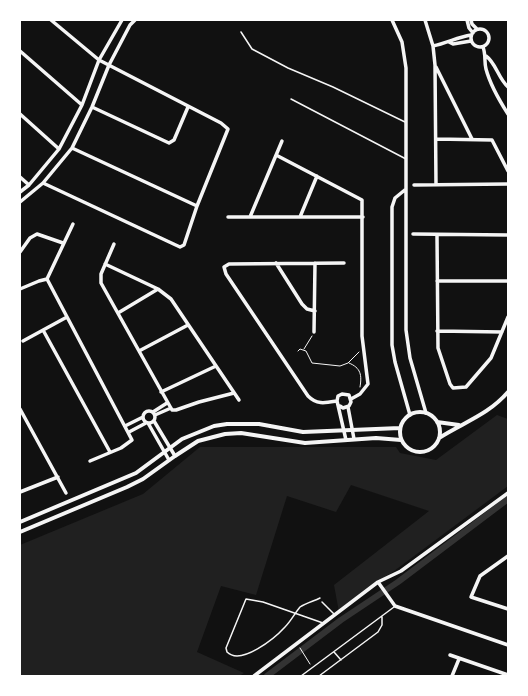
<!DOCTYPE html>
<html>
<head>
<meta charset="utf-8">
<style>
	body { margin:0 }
	#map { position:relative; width:528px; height:696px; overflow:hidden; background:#111; font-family:"Libre Baskerville",serif }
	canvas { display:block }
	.frame { position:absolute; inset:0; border:21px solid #fff; pointer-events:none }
</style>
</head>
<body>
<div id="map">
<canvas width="528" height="696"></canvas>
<div class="frame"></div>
</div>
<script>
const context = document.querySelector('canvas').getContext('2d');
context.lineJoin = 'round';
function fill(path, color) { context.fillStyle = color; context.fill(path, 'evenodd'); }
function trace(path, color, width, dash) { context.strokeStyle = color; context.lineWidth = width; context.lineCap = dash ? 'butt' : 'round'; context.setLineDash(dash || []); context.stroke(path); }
fill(new Path2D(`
	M497,415L508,419V486L339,612L334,585L429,511L351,485L336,512L287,496L256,595L221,586L197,652L244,673L239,676H20V545L143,494L200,447H396L400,453L436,460Z`), '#202020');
trace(new Path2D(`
	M267,676L341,620L398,582L508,499`), '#333', 6);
trace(new Path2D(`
	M304,349L312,336
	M298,351L300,349L306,351L312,363L340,366L348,363L359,352
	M349,363C361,368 362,375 360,387
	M300,648L310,664`), '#f5f5f5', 1);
trace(new Path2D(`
	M241,32L252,49L288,68L333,87L405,122
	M291,99L406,159
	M320,598C314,601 306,603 300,607C295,613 291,621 285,627C275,638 241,666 227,652L226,648L246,599L263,602L323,623
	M322,602L334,614
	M334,652L341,660
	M301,676L394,607
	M319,676L378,632L382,625V617`), '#f5f5f5', 1.5);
trace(new Path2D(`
	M392,20L402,42L406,68V330L410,358L426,413
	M425,20L433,46L435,65L436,185
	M467,20L469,28L473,33
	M471,20L472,24L477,29
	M471 38a9 9 0 1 1 18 0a9 9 0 1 1-18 0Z
	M449,42L453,44L471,41
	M433,46C447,43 458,37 471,35
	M483,47C486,55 484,61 486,69C490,84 499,100 508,114
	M20,51L82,105
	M486,56C496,63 498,78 508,87
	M436,67L472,139
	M92,107L169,143L174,140L188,107
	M20,114L59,149
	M436,139L492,140L508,171
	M72,148L197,206
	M276,155L362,200V336L368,384L360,394L351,399
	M20,177L29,185
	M43,183L180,247L184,245L197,206L228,129L221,123L99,60L51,20
	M414,185L508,184
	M406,189L395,198L392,207V345L395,362L410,415
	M20,192L29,185L59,149L82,105L99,60L122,20
	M20,202L43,183L72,148L92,107L109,65L130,25L135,20
	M228,217H363
	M250,217L282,141
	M300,217L317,176
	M73,224L47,279L132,440L121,448L90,461
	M413,234L508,235
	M437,236L438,348L450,384L453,388L466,387L491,358L508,317
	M114,244L101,274V283L172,410H176L199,402L234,393
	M20,252L30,238L37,234L63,243
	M276,263L302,304L307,309L315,311
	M105,264L158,289L171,299L239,400
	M437,281H508
	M20,289L39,281L47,279
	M118,313L158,289
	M43,330L110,452
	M437,331L502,332
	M314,332L315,263
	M23,341L67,317
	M139,351L188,325
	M161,392L216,366
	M337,401C325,403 317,405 308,396L226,274L224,267L229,264L344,263
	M340,406L343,408L349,406L351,402L349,395L342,394L338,396L337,401L346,440
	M348,407L354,439
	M20,409L66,493
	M143 417a6 6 0 1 1 12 0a6 6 0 1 1-12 0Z
	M153,412L167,403
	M155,415L171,408
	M154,421L175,456
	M148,423L169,460
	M125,426L143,417
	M129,432L146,423
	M20,492L58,477
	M508,556L480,576L471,597L508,609
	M378,582L395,606L508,645
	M450,655L508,675
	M254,676L378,582L401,571L508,493
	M452,676L459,659`), '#f5f5f5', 3.5);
trace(new Path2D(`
	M400 432a20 20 0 1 1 40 0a20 20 0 1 1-40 0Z
	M437,422L459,425
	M439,438C464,422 488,415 508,392
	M20,522L136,473L182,439L214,426L227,424H259L303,432L400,428
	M20,532L127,487L143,479L175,456L198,441L225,434L241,433L305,443L376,438L401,440`), '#f5f5f5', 4);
</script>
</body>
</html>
